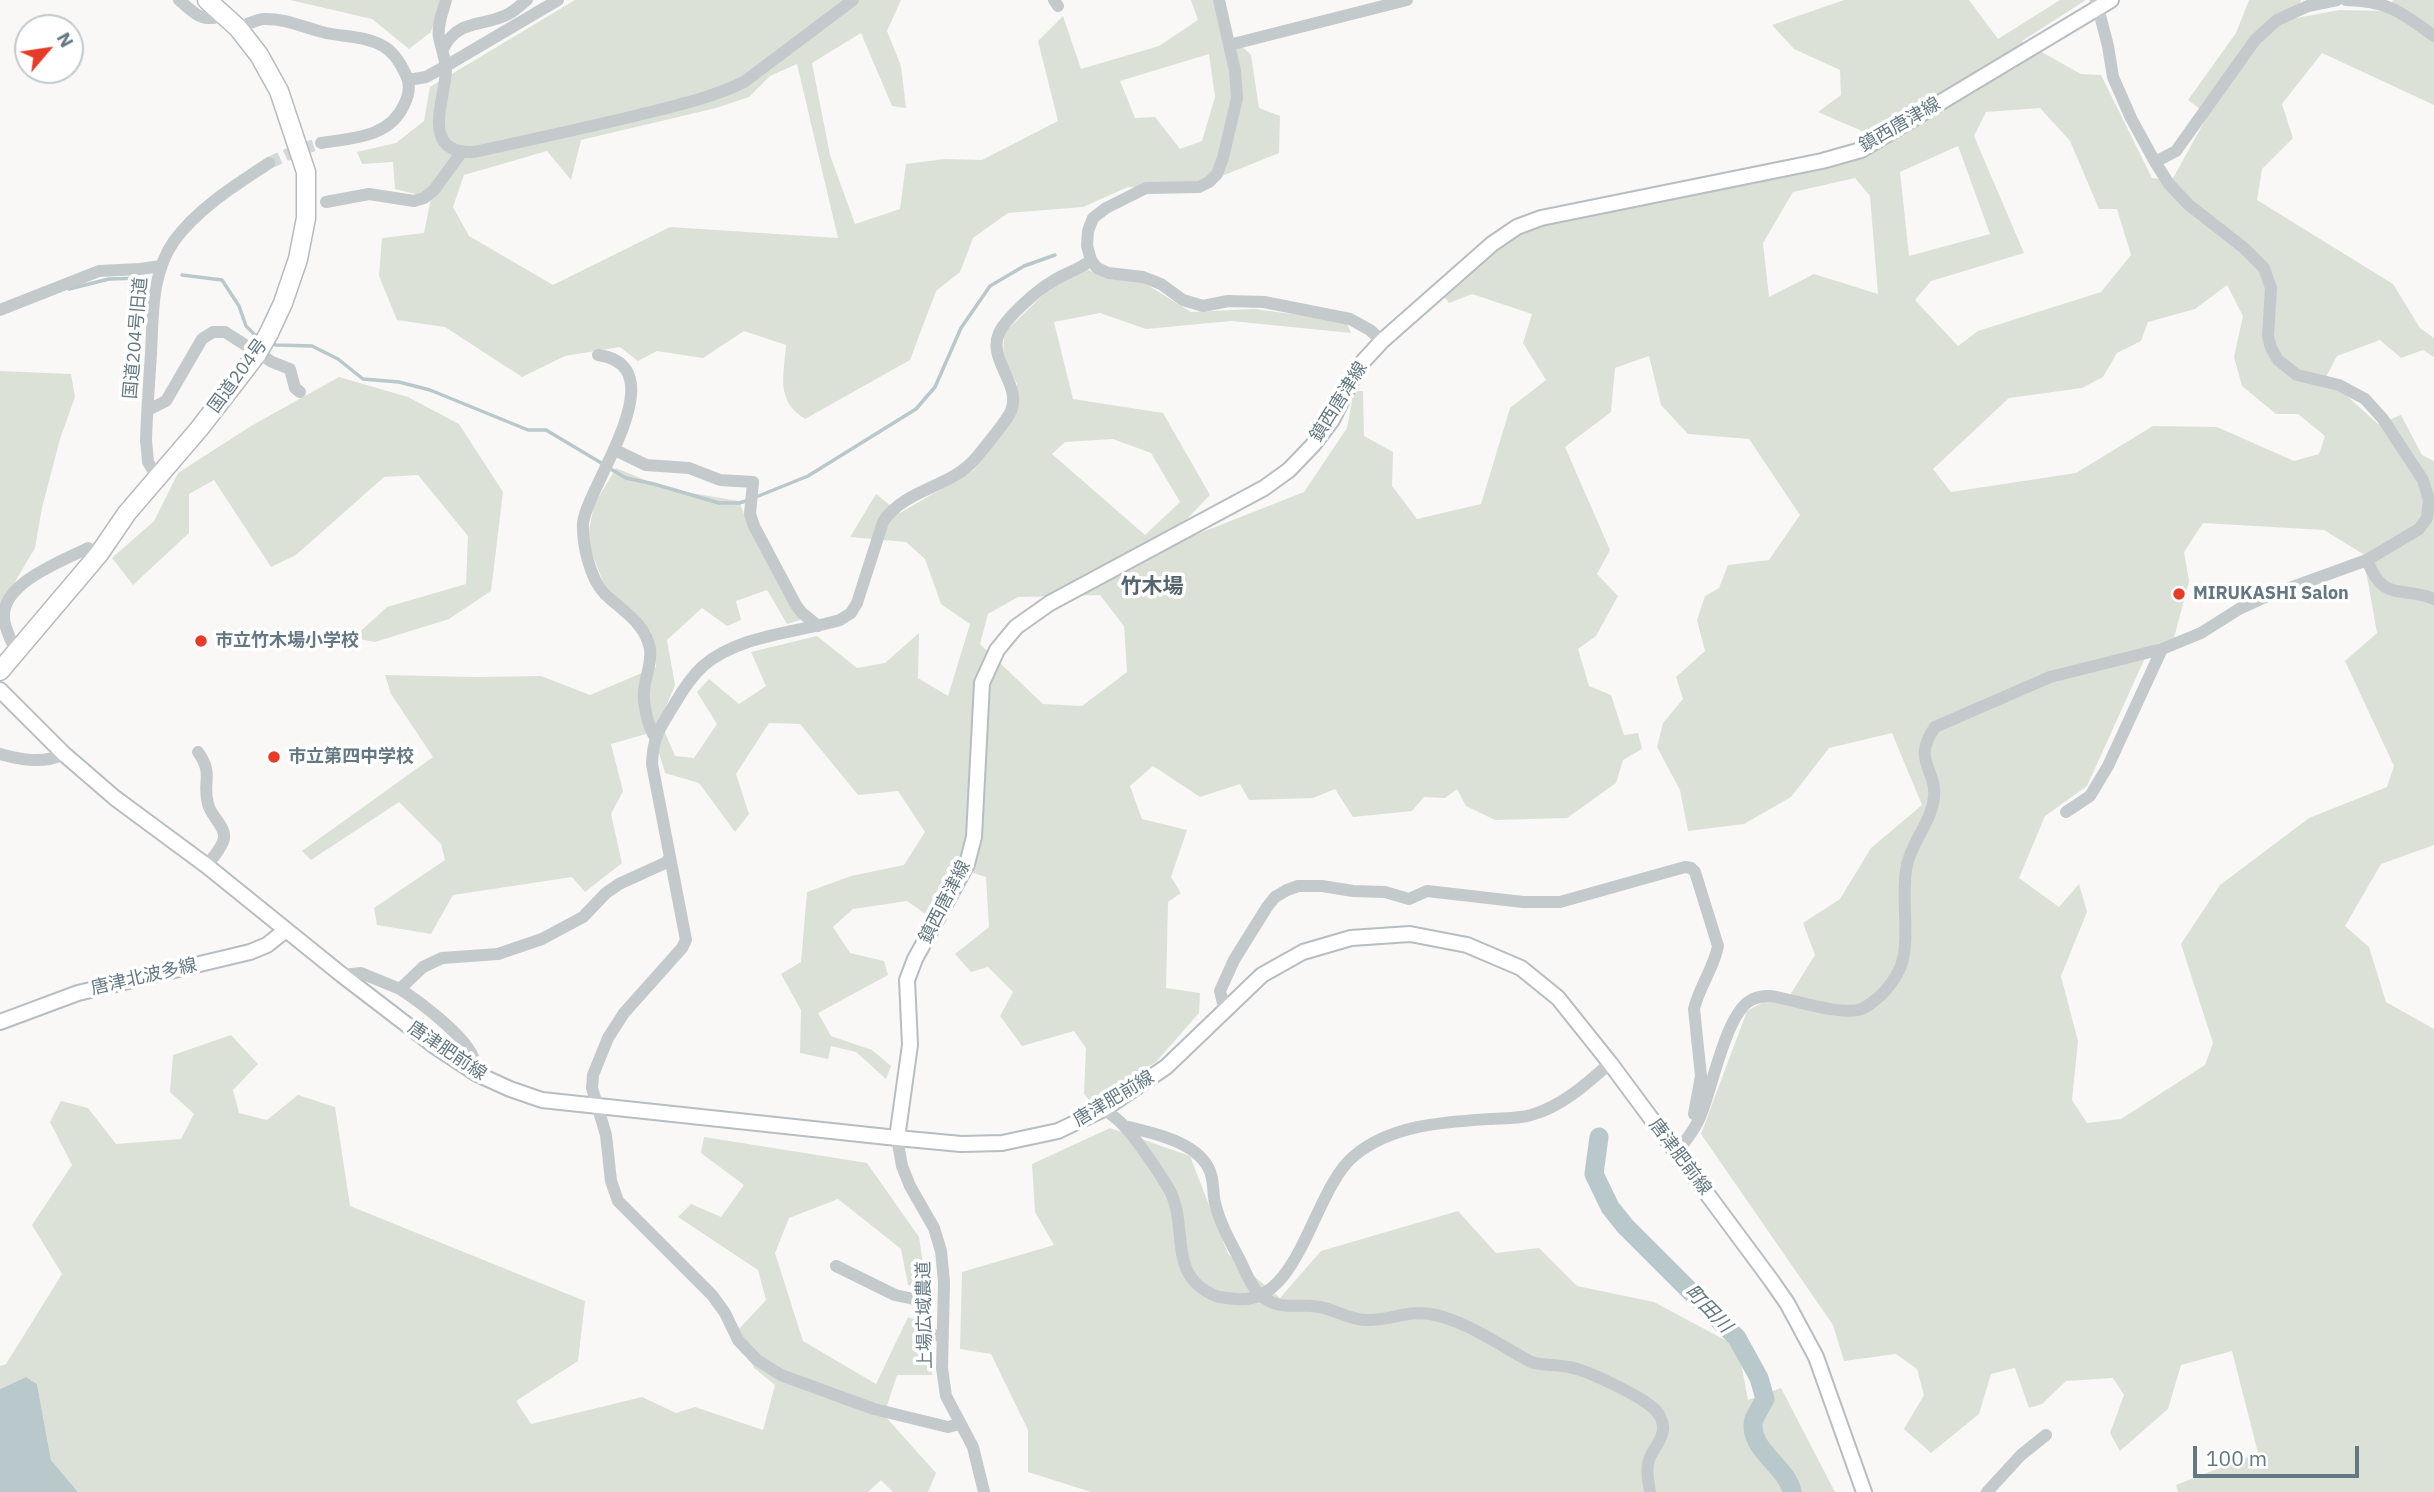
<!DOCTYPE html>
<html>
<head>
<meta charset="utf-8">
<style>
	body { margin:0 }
	#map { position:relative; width:2434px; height:1492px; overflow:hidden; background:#f9f8f6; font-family:"IBM Plex Sans",sans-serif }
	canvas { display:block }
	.north { position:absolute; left:14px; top:14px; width:70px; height:70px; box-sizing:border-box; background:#fff; border:2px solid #c1c9cd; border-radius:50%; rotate:61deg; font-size:19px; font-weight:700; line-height:28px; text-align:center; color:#637882 }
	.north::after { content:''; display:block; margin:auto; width:24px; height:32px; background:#e83b27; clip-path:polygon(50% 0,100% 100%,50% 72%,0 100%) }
	.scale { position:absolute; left:2193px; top:1446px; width:166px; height:32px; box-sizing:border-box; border:4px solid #637882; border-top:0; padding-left:9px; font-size:21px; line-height:24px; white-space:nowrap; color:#637882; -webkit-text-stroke:5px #fff; paint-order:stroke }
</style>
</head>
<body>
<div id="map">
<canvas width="2434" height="1492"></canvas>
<div class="north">N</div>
<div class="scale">100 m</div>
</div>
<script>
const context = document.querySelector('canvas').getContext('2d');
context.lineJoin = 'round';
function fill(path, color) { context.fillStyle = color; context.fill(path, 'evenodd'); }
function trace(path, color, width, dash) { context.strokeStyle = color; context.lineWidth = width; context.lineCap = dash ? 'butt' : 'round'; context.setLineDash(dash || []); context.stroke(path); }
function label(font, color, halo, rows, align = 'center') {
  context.font = font + ' "IBM Plex Sans","Noto Sans JP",sans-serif'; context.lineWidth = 7; context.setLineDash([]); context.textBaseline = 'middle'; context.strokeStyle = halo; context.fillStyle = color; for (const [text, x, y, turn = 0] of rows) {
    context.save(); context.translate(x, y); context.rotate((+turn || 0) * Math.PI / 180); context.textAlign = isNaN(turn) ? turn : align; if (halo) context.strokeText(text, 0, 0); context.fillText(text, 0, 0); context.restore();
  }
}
fill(new Path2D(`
	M290,0H441L431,32L409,49L372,19Z
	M575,0H901L887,31L901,66L906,108L892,106L861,33L812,63L830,155L855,224L900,209L906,164L945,159L982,160L1058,121L1038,41L1063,16L1081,69L1159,46L1198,20L1191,0H1218L1224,29L1251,55L1259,108L1280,116L1279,153L1187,190L1128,187L1083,207L1008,213L973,238L960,272L936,291L910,360L805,419C775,400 784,375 786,345L744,331L703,358L657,351L638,361L620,347L565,356L522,377L445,327L397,320L379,276L382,238L424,233L431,198L395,189L393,162L362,164L357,152L396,143L424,121L430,87ZM1209,54L1215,97L1202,141L1180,149L1155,117L1135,118L1120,81ZM797,64L838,238L670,227L553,285L469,236L453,207L464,175L547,151L571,180L581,140L716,108L749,97L770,76Z
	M1844,0H1969L1998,39L2060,0H2086L2022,41L2081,74L2101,75L2152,178L2172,180L2208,115L2188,100L2236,33L2249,0H2301L2296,18L2339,10L2388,11L2393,0H2434V105L2322,53L2282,104L2293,138L2262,169L2257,200L2393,284L2420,328L2434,338V357L2423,350L2401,358L2380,340L2337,356L2326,377L2378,424L2401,415L2422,455L2434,461V845L2381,864L2345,926L2369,947L2386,1002L2434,1029V1492H2178L2176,1485L2258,1453L2232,1351L2181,1365L2168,1409L2120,1451L2110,1433L2124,1395L2113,1378L2066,1381L2042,1404L2029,1408L2015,1368L1991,1374L1979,1414L1931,1453L1904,1429L1924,1395L1917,1369L1896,1354L1844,1361L1833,1325L1701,1134L1747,1011L1765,1001L1785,1003L1815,955L1803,923L1840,899L1871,848L1922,805L1892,733L1829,748L1791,797L1744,824L1688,831L1680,790L1657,747L1663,723L1683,699L1676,677L1705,651L1697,620L1705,596L1719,588L1728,565L1769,560L1800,515L1749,439L1688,434L1661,405L1649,356L1615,368L1611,412L1565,447L1610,550L1597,574L1618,596L1596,636L1578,649L1589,686L1611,695L1624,735L1638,733L1642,749L1623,760L1616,783L1567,818L1495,820L1466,806L1457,789L1445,798L1424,797L1412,811L1353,817L1335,789L1313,798L1249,800L1240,784L1200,797L1153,766L1130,786L1142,819L1187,830L1171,877L1181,893L1168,902L1166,988L1200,993L1199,1013L1156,1062L1092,1103L1084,1094L1086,1048L1074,1031L1022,1046L1000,1016L1013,992L988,967L971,972L955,954L989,927L986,877L964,870L931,918L907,901L853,909L833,927L850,953L884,961L888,975L818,1013L831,1036L872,1050L891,1066L886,1079L856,1052L831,1046L828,1059L800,1053L801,1010L781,974L801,962L807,892L851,876L904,865L925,832L898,791L858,795L800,724L769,723L736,774L749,814L735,832L699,783L665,773L653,732L611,744L623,791L611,814L622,863L585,892L572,877L453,895L431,934L377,925L374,908L445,860L441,844L399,802L311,860L302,851L433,757L391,694L385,675L475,677L541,676L590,695L656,667L651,632L604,584L587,541L594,505L616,468L667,489L739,501L750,530L800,620L787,624L767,590L736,601L741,620L727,626L702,608L667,640L675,685L660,721L675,756L694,758L717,724L697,692L709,679L739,704L766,686L751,652L817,636L857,668L885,663L919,633L918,678L948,696L970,624L941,604L925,559L906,542L850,537L876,494L900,513L974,470L1017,409V384L1003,356L1004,333L1051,287L1087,269L1106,279L1141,281L1191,312L1254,309L1346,321L1351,333L1231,321L1146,329L1100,313L1054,322L1073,399L1163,413L1210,495L1185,521L1195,535L1304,492L1347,428L1354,391H1363L1364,436L1393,452L1392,486L1417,519L1481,504L1510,408L1546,380L1523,343L1532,314L1472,294L1449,303L1442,294L1511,237L1549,221L1835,166L1869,134L1818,112L1841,95L1840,70L1794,49L1772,25ZM2040,108L2070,141L2099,209H2117L2131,255L2101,292L1978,331L1958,346L1915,300L1931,281L2024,253L1974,136L1986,112ZM1958,146L1990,234L1909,256L1900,172ZM1855,178L1870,196L1878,294L1814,274L1769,297L1763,243L1793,192ZM2227,285L2243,316L2234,357L2242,386L2276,414H2298L2325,436L2319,454L2294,461L2217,427L2153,426L2076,473L1951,492L1933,469L2009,398L2082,388L2103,377L2117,353L2141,341L2148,322L2195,309ZM1113,439L1151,453L1180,502L1145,535L1052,454L1065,442ZM2203,523L2324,530L2363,554L2377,633L2345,661L2394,766L2387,787L2309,818L2220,885L2181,944L2213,1043L2205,1065L2121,1119L2087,1123L2072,1100L2078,1041L2061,976L2087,912L2079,884L2059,907L2019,878L2045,816L2087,786L2150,647L2174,638L2189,581L2184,552ZM1100,595L1124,626L1127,672L1082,706L1043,704L980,644L988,614L1018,597Z
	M0,371L71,374L75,397L60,439L42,508L35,548L0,607Z
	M339,377L408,397L459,424L503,492L491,591L449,619L375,642L353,638L387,607L466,584L468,536L418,475L384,477L296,555L271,567L214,480L189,494V533L133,585L112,558L154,521L178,473L251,426Z
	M231,1035L258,1064L233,1090L239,1113L267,1120L298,1095L335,1107L350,1206L585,1301L578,1361L516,1401L531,1424L642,1397L676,1413L695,1407L763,1430L775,1385L754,1368L739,1329L766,1300L758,1270L678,1217L691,1204L721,1217L744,1185L701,1153L704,1137L867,1163L919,1237L927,1290L908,1285L901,1249L838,1199L789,1218L775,1253L803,1341L876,1384L908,1317L931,1326L932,1375H897L884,1415L936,1473L928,1492H893L881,1480L868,1492H78L51,1460L37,1384L26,1377L0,1389V1366L6,1364L62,1274L32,1225L72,1165L50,1122L61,1101L88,1108L116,1144L181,1139L194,1114L170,1092L173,1055Z
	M1110,1128L1190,1156L1228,1254L1280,1298L1321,1251L1458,1211L1496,1253L1539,1248L1577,1286L1654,1302L1738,1347L1748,1400L1781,1388L1835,1492H1091L1028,1472V1430L991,1354L960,1349L962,1272L1054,1245L1035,1212L1032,1164Z`), '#dbe1d7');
fill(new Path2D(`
	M26,1377L37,1384L51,1460L78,1492H0V1389Z`), '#b9c8ca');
trace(new Path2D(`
	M182,275L222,280L239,306L246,326L258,338
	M69,289L109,279L143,278
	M268,342L276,345L312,346L338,359L363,379L399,382L430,390L528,430H546L603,464
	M609,468L626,478L654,484L719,503H739L749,500
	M756,497L808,476L916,409L935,387L961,328L990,286L1024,266L1055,255`), '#b9c8ca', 3.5);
trace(new Path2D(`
	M1599,1137L1594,1174L1610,1207L1625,1226L1737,1338L1759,1378L1765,1399C1761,1406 1757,1413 1754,1419C1746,1448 1788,1467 1792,1492`), '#b9c8ca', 19);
trace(new Path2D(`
	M269,163L293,152L321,143`), '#d4d8d9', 12, [12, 6]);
const major = new Path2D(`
	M0,690L64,754L115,798L207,866L342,975L436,1047L477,1074L510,1089L542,1100L897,1138L961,1144L1002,1143L1058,1131L1104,1109L1166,1067L1262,975L1303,952L1351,938L1410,934L1467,945L1521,968L1558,998L1610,1063L1771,1280L1787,1303L1816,1357L1864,1492
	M0,1022L78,993L250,952L267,945L286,930
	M897,1138L910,1045L907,980L915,959L967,864L974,837L982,683L997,650L1016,627L1050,603L1264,488L1289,470L1313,445L1332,420L1358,367L1382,341L1492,244L1517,227L1541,218L1822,161L1861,150L2111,0`);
const highway = new Path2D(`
	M207,0L238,28L259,55L279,91L306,172V218L298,259L283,303L269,333
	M0,671L99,554L127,513L199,429L257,354`);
trace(major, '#b7bdc0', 18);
trace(highway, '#b7bbbe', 21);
trace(new Path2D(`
	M179,0C197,15 201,23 225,15
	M446,0C443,11 437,25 439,37C441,48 445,57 446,69C446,99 418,154 474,152C525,141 575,130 626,118C666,108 707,100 744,82L853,0
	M1054,0L1058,6
	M1219,0L1235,71L1237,98L1223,158L1217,174L1209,182L1199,187L1146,188L1106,208L1093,218L1088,231L1087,246L1091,260L1097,268L1108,273L1143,277L1161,284L1183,300L1203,306L1228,301L1264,302L1350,319L1370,330L1382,341
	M2346,0C2388,1 2401,12 2434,36
	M238,28C246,25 255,20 263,19C285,18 305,28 326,33C345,37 365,36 383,46C394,52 401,64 406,75C411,85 409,95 404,105C389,138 352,138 321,143
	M1229,45L1407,0
	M443,49C457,20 479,27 504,16C513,13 519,6 527,0
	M408,80L426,77L446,66L558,0
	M2155,162L2176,151L2255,40L2277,20L2308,6L2337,0
	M326,202L369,194L414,201L424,198L434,190L461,153
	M0,310L99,271L140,269L161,266
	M598,355C679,366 587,486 583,523C582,544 590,578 604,593C622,611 645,622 650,649C652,664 645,677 644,691C643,704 648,727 655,737
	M148,410L166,401L202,339L213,332H225L272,362L290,369L295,388L300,392
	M615,450L646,465L689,468L720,480L753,482L750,514L754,526L796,605L802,613L818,626
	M157,477L148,462L146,440C147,411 149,383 151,354C153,316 151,274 174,241C198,208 236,185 269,163
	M2367,560C2384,604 2401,585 2434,599
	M17,654C13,643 4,629 4,617C2,583 62,561 88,548L99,554
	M198,752C214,774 202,782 208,804C210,815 226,827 224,838C223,847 212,858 207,866
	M0,754C22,760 43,764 64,754
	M2066,812L2090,796L2108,766L2162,649
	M342,975L361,973L400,989L423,967L442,958L498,954L542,939L583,917L606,893L619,884L665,863L670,858
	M400,989C420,1002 464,1035 473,1057C475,1062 476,1069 477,1074
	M1225,1011L1220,991L1234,960L1267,907L1275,897L1287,890L1298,886H1322L1353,891L1385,892L1409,899L1427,891L1523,902H1560L1685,867L1691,868L1695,872L1718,946C1714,968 1699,987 1694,1009L1701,1076L1694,1114
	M1104,1109C1110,1114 1118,1119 1124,1126C1136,1138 1161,1175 1170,1191C1189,1228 1166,1276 1216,1296C1222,1298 1230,1298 1236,1299C1300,1306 1312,1191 1354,1156C1391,1125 1443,1122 1489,1119C1503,1118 1518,1119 1531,1115C1561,1107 1588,1083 1610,1063
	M1124,1126C1150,1132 1194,1141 1208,1167C1215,1179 1212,1191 1215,1203C1220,1224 1231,1243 1241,1262C1247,1275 1252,1289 1264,1298C1282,1311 1300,1303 1320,1307C1336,1310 1350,1320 1367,1320C1388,1321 1408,1310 1430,1314C1463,1319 1501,1346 1531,1362C1544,1366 1555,1364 1569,1367C1587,1370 1638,1395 1652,1407C1659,1412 1664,1422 1663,1430C1662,1440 1655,1447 1651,1455C1645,1466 1648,1480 1650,1492
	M897,1138L902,1166L910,1186L934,1228L941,1251L944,1282L942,1368L946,1396L973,1447L984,1492
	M1677,1152C1685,1141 1695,1130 1700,1117C1712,1090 1726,1010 1753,999C1764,994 1774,996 1785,999C1804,1003 1839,1014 1858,1010C1867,1008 1873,1002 1880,996C1888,989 1897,976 1901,966C1911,936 1900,896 1907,865C1912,841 1932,821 1934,797C1937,769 1911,761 1935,727L2050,677L2162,649L2201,633L2239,609L2265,597L2367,560L2419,529L2427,518L2429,500L2423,480L2383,419L2365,399L2339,385L2297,375L2278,360L2271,348L2268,336L2271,288L2264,268L2244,248L2189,205L2169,184L2155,162L2131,118L2113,77L2108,46L2096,0
	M836,1266L895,1295L923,1301C929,1312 923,1325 931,1335L943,1336
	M959,1424L948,1427L874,1409L781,1375L757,1360L738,1340L725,1313L712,1295L618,1201L611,1181L606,1135L592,1088L593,1075L608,1038L624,1013L682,948L686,940L652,764C653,736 660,728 674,705C682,691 691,677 703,666C739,635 795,633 840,620L851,613L857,603L883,522C904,489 950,488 975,459C984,448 1006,422 1011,411C1022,384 987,360 999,333C1006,318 1038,289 1053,281C1065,273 1079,270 1091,260
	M1987,1492L2021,1455L2046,1435`), '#c4c9cc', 12);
trace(major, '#fff', 14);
trace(highway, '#fff', 18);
const highwayBridge = new Path2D(`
	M257,354L269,333`);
trace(highwayBridge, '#b7bbbe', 21, []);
trace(highwayBridge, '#fff', 18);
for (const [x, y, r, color] of [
	[2179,594,7,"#e83b27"],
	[201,641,7,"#e83b27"],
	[274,757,7,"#e83b27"]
]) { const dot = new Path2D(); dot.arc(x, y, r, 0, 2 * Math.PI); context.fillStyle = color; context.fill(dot); trace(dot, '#fff', 2.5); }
label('18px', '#637882', '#fff', [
	["鎮西唐津線",1900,125,-30],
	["国道204号旧道",136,338,-85],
	["国道204号",238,376,-54],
	["鎮西唐津線",1339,402,-58],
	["鎮西唐津線",945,902,-63],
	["唐津北波多線",144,977,-13],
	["唐津肥前線",447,1051,34],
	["唐津肥前線",1114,1099,-31],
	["唐津肥前線",1680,1157,53],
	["上場広域農道",925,1315,-91]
]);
label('bold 18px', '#637882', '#fff', [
	["MIRUKASHI Salon",2193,594],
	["市立竹木場小学校",215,641],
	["市立第四中学校",288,757]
], 'left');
label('italic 19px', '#5e787c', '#fff', [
	["町田川",1708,1309,46]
]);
label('bold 21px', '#55656d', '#fff', [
	["竹木場",1152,587]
]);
</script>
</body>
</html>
